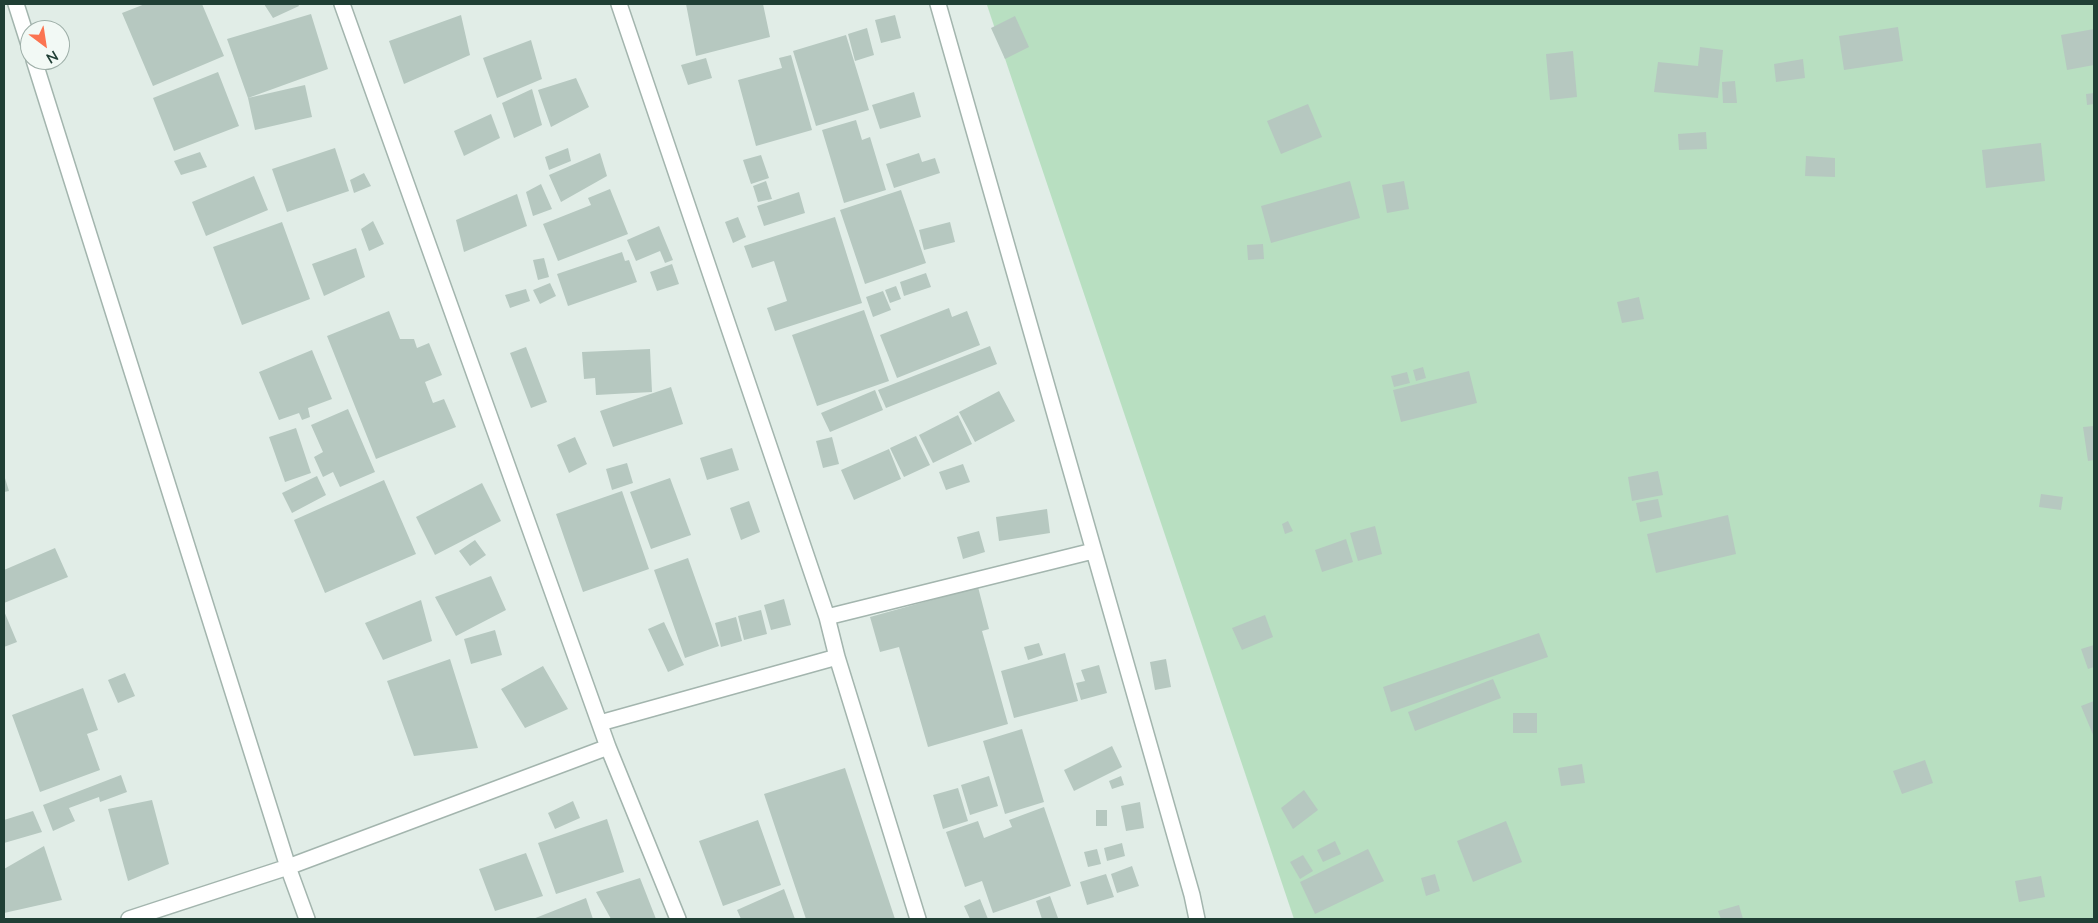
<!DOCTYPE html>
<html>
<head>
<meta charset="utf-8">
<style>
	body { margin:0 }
	#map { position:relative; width:2098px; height:923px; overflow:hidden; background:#e1ede7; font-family:Lato,sans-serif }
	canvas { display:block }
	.frame { position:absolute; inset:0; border:5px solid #203f35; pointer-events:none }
	.north { position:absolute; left:20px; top:20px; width:50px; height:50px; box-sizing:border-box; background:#f2f9f5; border:1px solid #9eafa8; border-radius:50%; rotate:149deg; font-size:14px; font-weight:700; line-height:20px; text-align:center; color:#203f35 }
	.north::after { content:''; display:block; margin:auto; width:18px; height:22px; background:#fb7451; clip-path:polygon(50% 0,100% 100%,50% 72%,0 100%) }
</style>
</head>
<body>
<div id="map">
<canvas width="2098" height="923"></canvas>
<div class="frame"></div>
<div class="north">N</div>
</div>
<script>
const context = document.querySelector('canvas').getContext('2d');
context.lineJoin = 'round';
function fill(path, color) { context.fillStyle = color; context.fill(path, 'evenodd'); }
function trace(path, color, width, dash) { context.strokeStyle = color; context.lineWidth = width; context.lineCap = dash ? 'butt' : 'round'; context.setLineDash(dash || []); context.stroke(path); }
fill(new Path2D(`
	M990,4H2094V919H1294L987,5Z`), '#b8dfc1');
fill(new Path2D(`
	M145,4H202L224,56L153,86L122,13Z
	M264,4H298L299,6L273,18Z
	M686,4H763L770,37L696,56Z
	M311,14L328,69L248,98L305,85L312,117L255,130L248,98L227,39Z
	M461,15L470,55L404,84L389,41Z
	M895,15L901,38L881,43L875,20Z
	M1015,16L1029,47L1005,59L991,28Z
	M1898,27L1903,61L1844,70L1839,36Z
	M867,28L874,55L855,61L848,34Z
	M2094,29V65L2067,70L2061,35Z
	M846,35L869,110L816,126L793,51Z
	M531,40L542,79L497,98L483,58Z
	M1700,47L1723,50L1718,98L1654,92L1658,62L1698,66Z
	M1573,51L1577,97L1550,100L1546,54Z
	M791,55L812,130L756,146L738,80L782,68L779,58Z
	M706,58L712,78L688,85L681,65Z
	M1803,59L1805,78L1776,82L1774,64Z
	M218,72L239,126L174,151L153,98Z
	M576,78L589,107L551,127L538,90Z
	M1735,81L1737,103H1723L1722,82Z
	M532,89L542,125L514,138L502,103Z
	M914,92L921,117L880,129L872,105Z
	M2094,93V104L2087,105L2086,94Z
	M1308,104L1322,137L1281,154L1267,121Z
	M491,114L500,138L464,156L454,131Z
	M856,120L862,140L870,137L886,190L844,203L822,130Z
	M1706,132L1707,149L1679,150L1678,134Z
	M2041,143L2045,181L1986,188L1982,150Z
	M335,148L349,191L287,212L272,169Z
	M568,148L571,161L549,170L545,157Z
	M200,152L207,167L181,175L174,161Z
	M600,153L607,176L561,202L549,175Z
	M919,153L922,162L935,158L940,173L894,188L886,164Z
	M761,155L769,178L751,184L743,160Z
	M1806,156L1835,158V177L1805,176Z
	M364,173L371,186L354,193L350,180Z
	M254,176L268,210L206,236L192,202Z
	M766,181L772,199L758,202L753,186Z
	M1350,181L1360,218L1271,243L1261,206Z
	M1404,181L1409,209L1387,213L1382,185Z
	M541,184L552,209L533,216L526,192Z
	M610,189L628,234L558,261L543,224L591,205L588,198Z
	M901,190L926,263L865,284L840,210Z
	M799,192L805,213L764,226L757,206Z
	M517,194L527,226L464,252L456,220Z
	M738,217L746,237L733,243L725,222Z
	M835,217L862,303L775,331L767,308L787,301L774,261L752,268L744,246Z
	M373,221L384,244L369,251L361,229Z
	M282,222L310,299L242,325L213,247Z
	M950,222L955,242L924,250L919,230Z
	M659,226L673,260L665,263L660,251L636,261L627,240Z
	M1263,244L1264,259L1248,260L1247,245Z
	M356,248L365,277L324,296L312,264Z
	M622,252L625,261L629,260L637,282L568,306L557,274Z
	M544,258L549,277L538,280L533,260Z
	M672,264L679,284L657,291L650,272Z
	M926,273L931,287L904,296L900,282Z
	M550,283L556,296L540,304L533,290Z
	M896,286L901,299L890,303L885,290Z
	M526,289L530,301L510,308L505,295Z
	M883,291L891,310L873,317L866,297Z
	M1639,297L1644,319L1622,323L1617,302Z
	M949,308L952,317L967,311L980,345L897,378L880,335Z
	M864,310L889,381L817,406L792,335Z
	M389,311L400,339H414L417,348L429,343L442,375L425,382L433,403L444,399L456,427L376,459L327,336Z
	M990,346L997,364L886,408L878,390Z
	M526,347L547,402L531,408L510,353Z
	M650,349L652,392L596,395L595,378L584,379L582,352Z
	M312,350L332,399L308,408L310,417L302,420L299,413L279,420L259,372Z
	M1423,367L1426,378L1416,381L1413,370Z
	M1469,371L1477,403L1401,422L1393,390Z
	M1407,372L1410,383L1394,387L1391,376Z
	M671,387L683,424L613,447L600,411Z
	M875,390L883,410L830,432L821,413Z
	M999,391L1015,421L975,442L959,412Z
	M348,409L375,472L340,487L333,472L323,477L314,457L323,452L311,425Z
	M958,415L972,444L933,463L919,435Z
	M2094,426V460L2088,461L2083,427Z
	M296,428L311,473L285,482L269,437Z
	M916,436L930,465L904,477L890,448Z
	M575,437L587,464L569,473L557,445Z
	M832,437L839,464L823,468L816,441Z
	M732,448L739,470L707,480L700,458Z
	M889,449L901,479L854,500L841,470Z
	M627,463L633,483L612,490L606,469Z
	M963,464L970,482L946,490L939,472Z
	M1658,471L1663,495L1632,501L1628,477Z
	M4,475L9,491L4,492Z
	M317,476L326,495L292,513L282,493Z
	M670,478L691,535L651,549L630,492Z
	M384,480L416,554L325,593L294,520Z
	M482,483L501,521L435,555L416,517Z
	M622,491L649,569L583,592L556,514Z
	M2041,494L2063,497L2061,510L2039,507Z
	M1658,499L1662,517L1640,522L1636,503Z
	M749,501L760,532L741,540L730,508Z
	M1047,509L1050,533L999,541L996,517Z
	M1728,515L1736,554L1656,573L1647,534Z
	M1288,521L1293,531L1285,534L1282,524Z
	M1375,526L1382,554L1358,561L1350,533Z
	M979,531L985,552L963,559L957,537Z
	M1346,539L1353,562L1322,572L1315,550Z
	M475,540L486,555L470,566L459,551Z
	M55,548L68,577L4,603V570Z
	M688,558L719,646L685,658L654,570Z
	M491,576L506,610L456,636L435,597Z
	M978,587L989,629L982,631L1008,724L928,747L899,647L880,652L870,617Z
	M784,599L791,625L771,630L764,605Z
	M421,600L432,641L383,660L365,623Z
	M761,610L767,634L744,640L738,616Z
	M4,611L17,642L4,647Z
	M1265,615L1273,637L1242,650L1232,628Z
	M736,617L742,641L721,647L715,623Z
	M664,622L684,665L668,672L648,629Z
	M495,630L502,655L471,664L464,639Z
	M1539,633L1548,657L1391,712L1383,687Z
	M1039,643L1043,655L1028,660L1024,647Z
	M2094,645V667L2088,669L2081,649Z
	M1065,653L1078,701L1014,718L1001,671Z
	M450,659L478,748L414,756L387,681Z
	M1166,659L1171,687L1155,690L1150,662Z
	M1099,665L1107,693L1081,700L1076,683L1085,681L1081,670Z
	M543,666L568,709L525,728L501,689Z
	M125,673L135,696L118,703L108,680Z
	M1493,679L1501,698L1415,731L1408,712Z
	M83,688L98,730L87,734L100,770L40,792L12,715Z
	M2094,701V737L2081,706Z
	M1513,713H1537V733H1513Z
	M1022,729L1044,802L1005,814L983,741Z
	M1112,746L1122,767L1074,791L1064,770Z
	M1925,760L1933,783L1902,794L1893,771Z
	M1582,764L1585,783L1561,786L1558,768Z
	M845,768L895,919H806L764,794Z
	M121,775L127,792L100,802L99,797L69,808L75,821L53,831L43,805Z
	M989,776L998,806L970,815L961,785Z
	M1121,776L1124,785L1112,789L1109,781Z
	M958,788L968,821L943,829L933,795Z
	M1304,790L1318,810L1293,829L1281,808Z
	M152,800L169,864L128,881L108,809Z
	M573,801L580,818L555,829L548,813Z
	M1140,802L1144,828L1126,831L1121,806Z
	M1044,807L1071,886L993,913L982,881L965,887L946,832L978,821L984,838L1012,827L1009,820Z
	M1096,810H1107V826H1096Z
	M33,811L42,832L4,843V820Z
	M607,819L624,872L556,894L538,843Z
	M758,820L781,885L723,906L699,841Z
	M1506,821L1522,862L1473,882L1457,841Z
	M1335,841L1341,854L1323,862L1317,850Z
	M1122,843L1125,856L1107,861L1104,848Z
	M44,846L62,900L4,913V869Z
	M1097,849L1101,864L1088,867L1084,852Z
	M1368,849L1384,881L1315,914L1300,882Z
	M526,853L543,896L495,911L479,869Z
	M1303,855L1313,871L1300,879L1290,862Z
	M1132,866L1139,886L1117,893L1111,874Z
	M1106,874L1114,897L1087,905L1080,882Z
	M1435,874L1440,891L1426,896L1421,878Z
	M2041,876L2045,897L2019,902L2015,881Z
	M640,878L656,919H611L596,892Z
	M784,889L795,919H741L737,910Z
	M1050,896L1058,918L1042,919L1036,901Z
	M586,898L593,919H533Z
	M980,899L988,919H970L964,906Z
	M1739,905L1743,919H1721L1718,911Z`), '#b6c8c0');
const minor = new Path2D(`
	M16,4L30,48
	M342,4L608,747L678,919
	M619,4L827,617L837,657L918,919
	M938,4L1192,895L1197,919
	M34,60L288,867L307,919
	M827,617L1093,551
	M600,723L837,657
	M129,919L288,867L608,747`);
trace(minor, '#a3b5ae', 18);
trace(minor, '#fff', 15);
</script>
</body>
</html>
